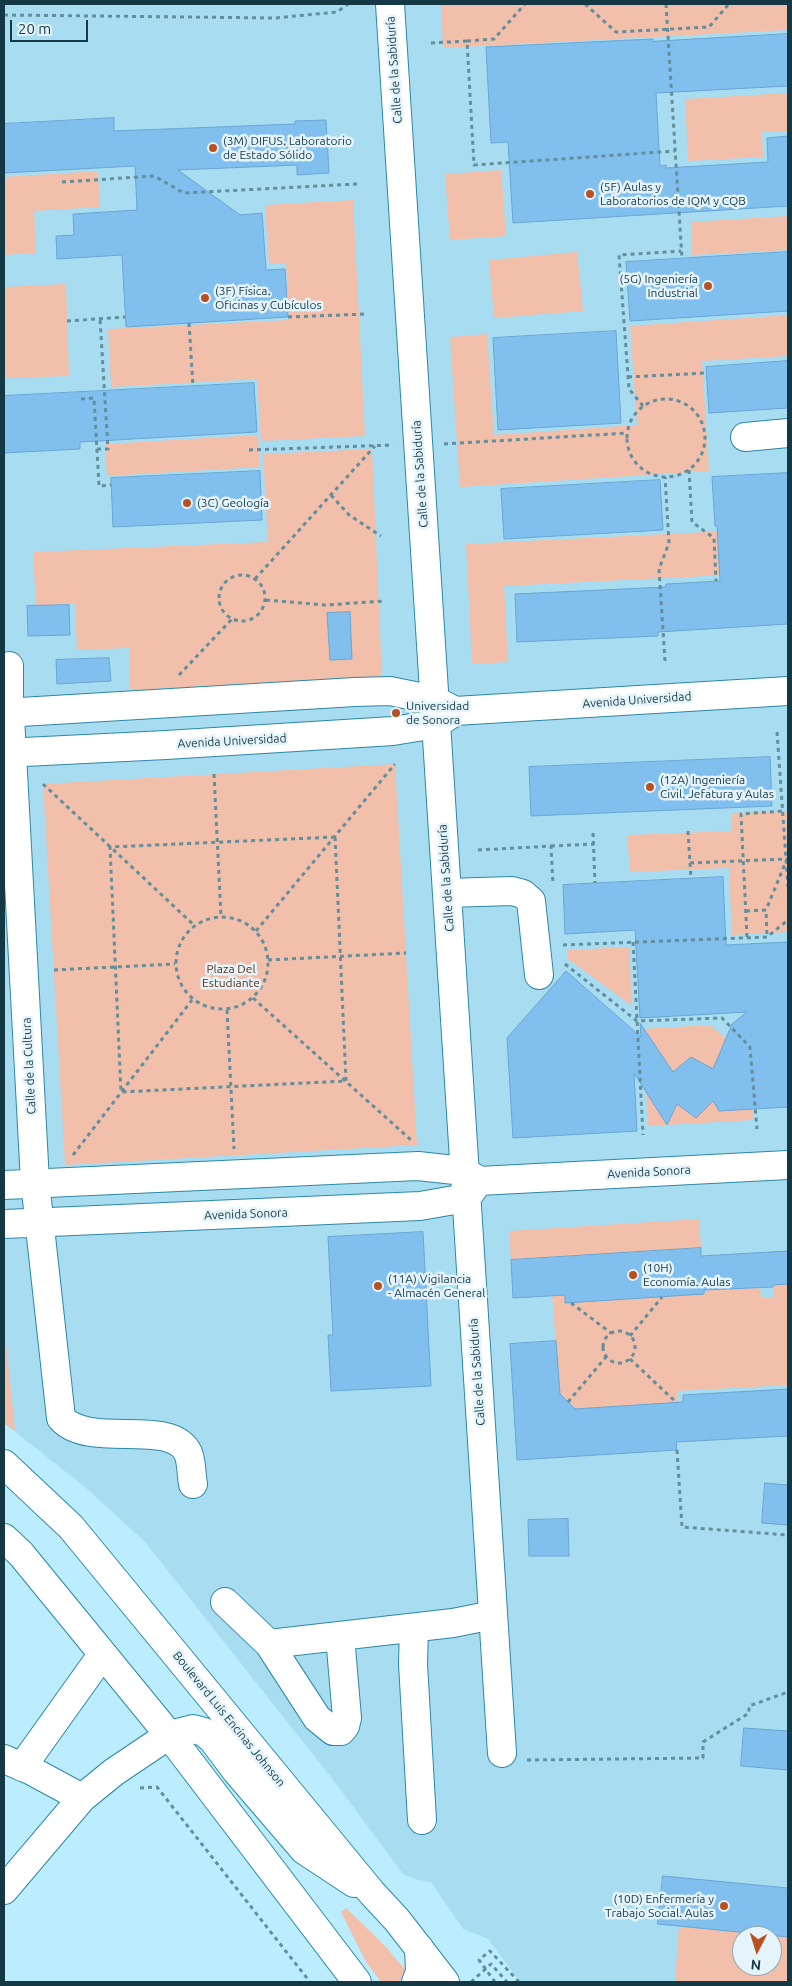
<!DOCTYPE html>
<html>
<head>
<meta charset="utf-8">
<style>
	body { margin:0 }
	#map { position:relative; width:792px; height:1986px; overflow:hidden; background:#bcedff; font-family:Ubuntu,sans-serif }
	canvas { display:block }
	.frame { position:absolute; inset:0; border:5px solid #143945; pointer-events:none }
	.north { position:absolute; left:732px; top:1926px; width:50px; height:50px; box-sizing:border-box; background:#e4f4fa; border:1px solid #91a9b2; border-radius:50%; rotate:185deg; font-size:14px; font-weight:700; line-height:20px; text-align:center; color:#143945 }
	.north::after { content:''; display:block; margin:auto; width:18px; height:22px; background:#b75124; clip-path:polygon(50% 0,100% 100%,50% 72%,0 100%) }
	.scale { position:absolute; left:10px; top:20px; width:78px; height:22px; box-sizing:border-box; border:2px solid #143945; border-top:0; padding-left:6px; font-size:15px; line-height:18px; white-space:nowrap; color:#143945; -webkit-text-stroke:4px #e4f4fa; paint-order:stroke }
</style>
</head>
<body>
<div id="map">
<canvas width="792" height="1986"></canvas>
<div class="frame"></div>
<div class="north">N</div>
<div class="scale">20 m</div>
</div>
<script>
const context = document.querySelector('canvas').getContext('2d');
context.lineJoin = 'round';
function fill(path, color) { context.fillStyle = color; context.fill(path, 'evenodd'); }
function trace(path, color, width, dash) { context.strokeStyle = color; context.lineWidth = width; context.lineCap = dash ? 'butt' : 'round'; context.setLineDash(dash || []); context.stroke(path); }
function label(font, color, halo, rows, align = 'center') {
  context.font = font + ' Ubuntu,sans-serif'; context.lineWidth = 5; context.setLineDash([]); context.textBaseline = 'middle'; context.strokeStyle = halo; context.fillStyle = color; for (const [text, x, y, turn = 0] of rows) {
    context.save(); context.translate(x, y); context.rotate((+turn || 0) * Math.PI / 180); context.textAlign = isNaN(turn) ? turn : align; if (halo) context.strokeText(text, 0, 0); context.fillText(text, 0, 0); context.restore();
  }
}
fill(new Path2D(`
	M4,4H788V1982H520L488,1939L463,1929L431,1882L417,1880L403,1874L337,1785L145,1542L86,1488L4,1423ZM742,1936H772V1966H742Z`), '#a8ddf1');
fill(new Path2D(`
	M441,4H788V30L443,48Z
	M788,93V131L762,132L763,157L688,161L685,99Z
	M501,170L506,236L450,240L445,174Z
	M98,171L100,207L34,211L36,253L4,255V177Z
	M353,200L365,436L261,441L257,379L111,387L108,329L289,320L286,264H269L265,205Z
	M788,216V250L692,255L691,222Z
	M577,252L583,311L494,318L489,260Z
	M66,284L69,376L4,378V287Z
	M788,315V356L702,361L709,471L460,487L450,337L487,334L494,435L637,425L630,326Z
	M258,435L260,467L107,476L105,444Z
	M372,449L382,678L130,690L129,648L77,650L75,604L36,606L33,552L268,542L263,454Z
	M788,528V572L504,586L508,662L472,664L466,544Z
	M395,764L417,1145L65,1165L43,784Z
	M788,811V932L732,935L729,868L630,872L627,835L731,831V813Z
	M629,947L632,1006L568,959V950Z
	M710,1025L749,1058L753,1120L648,1126L642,1029Z
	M699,1219L701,1248L511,1260L509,1231Z
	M788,1284V1385L677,1391V1403L575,1409L560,1394L552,1295L565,1294L566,1303L704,1294L709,1290L760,1288L761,1298L774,1297L773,1285Z
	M4,1323L15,1431L4,1423Z
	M346,1908L386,1947L409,1974L397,1982H381L366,1962L341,1912Z
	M679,1926L788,1937V1982H675ZM742,1936H772V1966H742Z`), '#f2bfab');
const building = new Path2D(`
	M788,34V86L656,93L660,166L666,165V168L768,162L767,138L788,136V206L513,223L508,142L491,143L486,47L653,39V41Z
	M114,118V131L295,124V121L326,120L329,173L297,175V165L178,170L240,215L262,213L266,270L285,269L288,317L126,327L122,255L57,259L56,236L74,235L73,214L137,210L135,166L4,173V124Z
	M788,252V311L630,321L626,262Z
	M616,331L621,423L498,430L493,338Z
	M788,361V408L709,413L706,367Z
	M254,383L257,432L80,442V449L4,453V396Z
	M260,471L262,520L113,527L111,478Z
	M788,473V624L658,632V636L517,642L515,594L666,587V584L720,581L717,526H715L712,477Z
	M660,480L663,530L504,539L501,489Z
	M69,605L70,635L28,636L27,606Z
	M350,612L352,659L330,660L327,613Z
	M109,658L111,681L57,684L56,660Z
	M770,757L772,806L531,816L529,767Z
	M723,877L726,945L788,942V1107L719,1111L713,1101L696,1118L677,1104L667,1125L634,1073L637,1131L513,1138L507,1038L566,971L641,1037L640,1023L673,1072L691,1057L713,1069L732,1024L747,1012L640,1018L635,930L565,934L563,885Z
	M423,1232L431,1386L331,1391L328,1335H333L328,1237Z
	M701,1248V1256L788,1251V1284L773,1285V1287L704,1290V1294L565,1303V1295L513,1298L511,1260Z
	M556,1341L560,1394L575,1409L683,1402V1395L788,1389V1436L676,1442L677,1450L517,1460L510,1344Z
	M765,1483L788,1485V1525L762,1523Z
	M568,1519L569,1556H529L528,1520Z
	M744,1728L788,1731V1770L741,1766Z
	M663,1876L788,1888V1937L658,1924Z`);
fill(building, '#81bfef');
trace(building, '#69a6d4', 1);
const minor = new Path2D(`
	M390,4L502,1753
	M745,437L788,433
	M9,666V698L35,1182L61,1418C89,1450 171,1417 188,1453C192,1462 191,1474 193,1484
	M4,713L355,692L390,691L434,700L455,711L788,691
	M4,753L166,745L393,731L436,724L451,714
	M447,893L512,891L523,894L531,901L539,975
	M4,1185L418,1166L464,1171L479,1181L788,1165
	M4,1224L420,1206L466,1198L477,1184
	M225,1602L269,1644L317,1718L333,1731H341L345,1726L347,1718L340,1636
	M414,1628L413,1664L422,1820
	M269,1644L453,1623L493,1615
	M4,1759L32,1771L82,1798
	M22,1767L102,1655
	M4,1890L82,1798L114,1772L169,1735
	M416,1982L420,1972L419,1948`);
const major = new Path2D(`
	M4,1464L71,1527L372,1893L397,1920L445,1982
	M4,1538L21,1554L169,1735L357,1982
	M169,1735L193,1729L204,1732L213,1740L237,1772L304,1850L354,1883`);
trace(minor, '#2c88a4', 30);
trace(major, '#2c88a4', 30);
trace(new Path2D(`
	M585,4L616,32L709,27L729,4
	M666,4L682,259
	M4,15L275,18L337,12L348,4
	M467,41L494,39L525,4
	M431,43L467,41L474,165L675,151
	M62,182L154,176L184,193L357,184
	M288,317L366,314
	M67,321L125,317
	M189,323L193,386
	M628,377L706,373
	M627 438a39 39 0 1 1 78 0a39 39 0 1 1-78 0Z
	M81,399L94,398L99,486L111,485
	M643,406L629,389L619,255L681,251
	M444,444L627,433
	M97,449H108L100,319
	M249,450L393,445
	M689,470L692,522L714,538L716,581
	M331,495L349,515L381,536
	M219 598a23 23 0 1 1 46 0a23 23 0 1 1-46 0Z
	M255,579L375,446
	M266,600L325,605L385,601
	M665,661L659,569L669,543L665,477
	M179,675L232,619
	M777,732L788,887
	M214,774L221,917
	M43,784L195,926
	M688,831L691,879
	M593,833L595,883
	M335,837L346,1081L121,1092L110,847Z
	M551,846L594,844
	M478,850L551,846L553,884
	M690,863L787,859L766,910
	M746,911L766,910L767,936
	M176 963a46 46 0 1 1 92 0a46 46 0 1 1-92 0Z
	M256,931L395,764
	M747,937L741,814L783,811
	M633,942L643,1135
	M563,945L767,937L788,920
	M268,960L406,953
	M565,964L637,1021L722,1018L750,1047L757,1129
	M54,970L175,964
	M253,998L411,1140
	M227,1010L234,1149
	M73,1155L192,1000
	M571,1303L611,1333
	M603 1347a16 16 0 1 1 32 0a16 16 0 1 1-32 0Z
	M630,1336L662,1297
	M630,1359L677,1403
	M568,1402L606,1357
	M677,1450L682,1527L788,1535
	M527,1760L703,1758V1742L749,1713V1706L788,1692
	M140,1788L157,1787L310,1982
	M495,1982L479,1960L490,1951L519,1982`), '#638e9c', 3, [4, 4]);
trace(minor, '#fff', 28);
trace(major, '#fff', 28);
trace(new Path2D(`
	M471,1982L491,1964L507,1982`), '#638e9c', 3, [4, 4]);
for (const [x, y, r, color] of [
	[213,148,5,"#b75124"],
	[590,194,5,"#b75124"],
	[708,286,5,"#b75124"],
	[205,298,5,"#b75124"],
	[187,503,5,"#b75124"],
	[396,713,5,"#b75124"],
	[650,787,5,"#b75124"],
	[633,1275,5,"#b75124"],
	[378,1286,5,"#b75124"],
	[724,1906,5,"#b75124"]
]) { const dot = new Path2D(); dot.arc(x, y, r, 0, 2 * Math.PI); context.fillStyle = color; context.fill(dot); trace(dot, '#e4f4fa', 2); }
label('12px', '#143945', '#e4f4fa', [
	["Calle de la Sabiduría",394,70,-94],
	["Calle de la Sabiduría",420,474,-94],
	["Avenida Universidad",637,700,-4],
	["Avenida Universidad",232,741,-3],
	["Calle de la Sabiduría",446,878,-94],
	["Calle de la Cultura",29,1066,-93],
	["Avenida Sonora",649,1172,-3],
	["Avenida Sonora",246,1214,-2],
	["Calle de la Sabiduría",477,1372,-94],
	["Boulevard Luis Encinas Johnson",229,1719,51]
]);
label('12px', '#143945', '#e4f4fa', [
	["(3M) DIFUS. Laboratorio",223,141],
	["de Estado Sólido",223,155],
	["(5F) Aulas y",600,187],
	["Laboratorios de IQM y CQB",600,201],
	["(5G) Ingeniería",698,279,"right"],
	["Industrial",698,293,"right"],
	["(3F) Física.",215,291],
	["Oficinas y Cubículos",215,305],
	["(3C) Geología",197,503],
	["Universidad",406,706],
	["de Sonora",406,720],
	["(12A) Ingeniería",660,780],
	["Civil. Jefatura y Aulas",660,794],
	["(10H)",643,1268],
	["Economía. Aulas",643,1282],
	["(11A) Vigilancia",388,1279],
	["- Almacén General",388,1293],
	["(10D) Enfermería y",714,1899,"right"],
	["Trabajo Social. Aulas",714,1913,"right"]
], 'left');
label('12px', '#612f1b', '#e4f4fa', [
	["Plaza Del",231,969],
	["Estudiante",231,983]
]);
</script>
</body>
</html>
